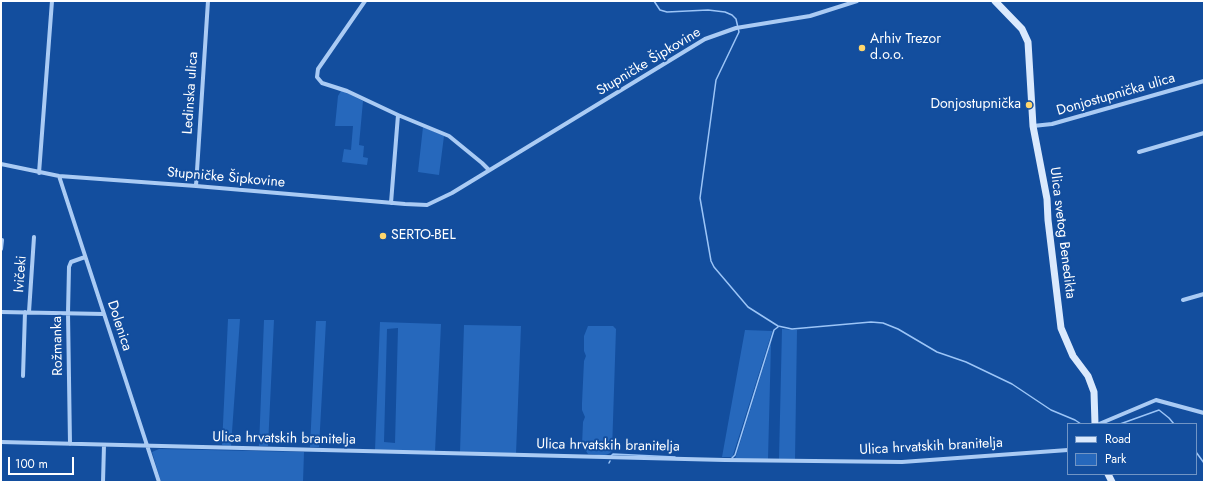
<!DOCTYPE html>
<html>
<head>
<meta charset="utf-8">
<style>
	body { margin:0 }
	#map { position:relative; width:1205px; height:483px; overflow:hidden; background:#134e9e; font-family:Jost,sans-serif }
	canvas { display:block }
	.frame { position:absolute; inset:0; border:2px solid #fff; pointer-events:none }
	.legend { position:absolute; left:1067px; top:423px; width:130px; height:52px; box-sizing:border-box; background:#134e9e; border:1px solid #7195c5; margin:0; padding:5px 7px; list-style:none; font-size:12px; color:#fff }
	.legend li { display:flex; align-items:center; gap:8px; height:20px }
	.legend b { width:20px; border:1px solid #7195c5 }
	.scale { position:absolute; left:8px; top:457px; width:66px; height:18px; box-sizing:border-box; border:2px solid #fff; border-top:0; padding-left:5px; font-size:12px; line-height:14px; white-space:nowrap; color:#fff; -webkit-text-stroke:3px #134e9e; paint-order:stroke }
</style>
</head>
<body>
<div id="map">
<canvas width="1205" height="483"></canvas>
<div class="frame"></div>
<ul class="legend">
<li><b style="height:5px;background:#dae9fd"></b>Road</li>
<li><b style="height:11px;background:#2668bc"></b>Park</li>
</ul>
<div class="scale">100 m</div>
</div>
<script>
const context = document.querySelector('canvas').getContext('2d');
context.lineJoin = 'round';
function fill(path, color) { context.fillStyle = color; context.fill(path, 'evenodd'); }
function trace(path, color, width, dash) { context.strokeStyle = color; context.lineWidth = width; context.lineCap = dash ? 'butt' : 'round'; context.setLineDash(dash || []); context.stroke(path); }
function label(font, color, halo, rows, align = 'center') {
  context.font = font + ' Jost,sans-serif'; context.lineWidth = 4; context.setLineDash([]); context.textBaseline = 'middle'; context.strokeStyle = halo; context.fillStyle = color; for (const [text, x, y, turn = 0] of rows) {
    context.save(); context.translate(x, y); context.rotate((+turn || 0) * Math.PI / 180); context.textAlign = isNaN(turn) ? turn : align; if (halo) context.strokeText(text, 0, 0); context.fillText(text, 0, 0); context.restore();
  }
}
fill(new Path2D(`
	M341,91H343L363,101L359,145L364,146L363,157L368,158L367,165L342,162L344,149L351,150L353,126H335L338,96Z
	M423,127L444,136L439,175L418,172Z
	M228,319H240L231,446L222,445Z
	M264,320H274L268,446H259Z
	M316,321H326L319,447H310Z
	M380,322L441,324L435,452L375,450ZM398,328L395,443L384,442L387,329Z
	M464,325L521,326L516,454L460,452Z
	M588,326H613L616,329L612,451C607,458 596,454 588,454L582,445L583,422L585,417L582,410V403L584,361L586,356L584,351V336Z
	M782,329L797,330L795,460L779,459Z
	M745,330L772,331V332L733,455L732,457H722Z
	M771,343L768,459H735Z
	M159,449L304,452L303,482H161L152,452Z`), '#2668bc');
trace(new Path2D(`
	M654,1L660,10L667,12L708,10L725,12L732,15L736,19L739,32L716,80L700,198L711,261L714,267L748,307L778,326L792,329L871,322L883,323L898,329L937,352L966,362L1012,384L1051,410L1075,420L1081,424
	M1120,424L1159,410L1169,418L1174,424
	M1196,452L1204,463
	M611,456L613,454L675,457
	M732,458L735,455L774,330L778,327
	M609,463L610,461`), '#9cc5f7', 1.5);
trace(new Path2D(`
	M365,1L318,69L317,77L322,83L347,91L398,115
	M1033,126L1052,124L1204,81
	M1139,152L1204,133
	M1,164L59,176L196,186L405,204L427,205L452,193L705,39L736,28L810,16L857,1
	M39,173L52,1
	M59,176L159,482
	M196,186L208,1
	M391,203L398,115L449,136L482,163L489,170
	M1,249L2,240
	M1183,300L1204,294
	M1,312L104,314
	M29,312L34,237
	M23,376L25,312
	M1099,424L1156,400L1204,413
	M1,442L725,460L902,462L1068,450
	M70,444L68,313L69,267L71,262L85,257
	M103,482L104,445`), '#aacbf4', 4);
trace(new Path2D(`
	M995,1L1022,29L1028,42L1033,126L1047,199L1048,220L1061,328L1073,356L1088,376L1094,392L1095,424
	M1108,474L1112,482`), '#dae9fd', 7);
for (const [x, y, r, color] of [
	[862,48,4,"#ffd76d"],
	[1029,105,4,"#ffd76d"],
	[383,236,4,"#ffd76d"]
]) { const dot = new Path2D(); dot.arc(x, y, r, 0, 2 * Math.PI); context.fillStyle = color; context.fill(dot); trace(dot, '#134e9e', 1.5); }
label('14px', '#fff', '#134e9e', [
	["Arhiv Trezor",870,40],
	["d.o.o.",870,56],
	["Donjostupnička",1021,105,"right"],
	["SERTO-BEL",391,236]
], 'left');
label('14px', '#fff', '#134e9e', [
	["Stupničke Šipkovine",649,62,-31],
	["Ledinska ulica",191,93,-86],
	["Donjostupnička ulica",1116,95,-16],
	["Stupničke Šipkovine",226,178,5],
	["Ulica svetog Benedikta",1062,233,83],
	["Ivičeki",21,274,-86],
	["Dolenica",119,326,72],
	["Rožmanka",58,346,-91],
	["Ulica hrvatskih branitelja",284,439,1],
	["Ulica hrvatskih branitelja",608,446,1],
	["Ulica hrvatskih branitelja",931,447,-3]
]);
</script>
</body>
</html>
